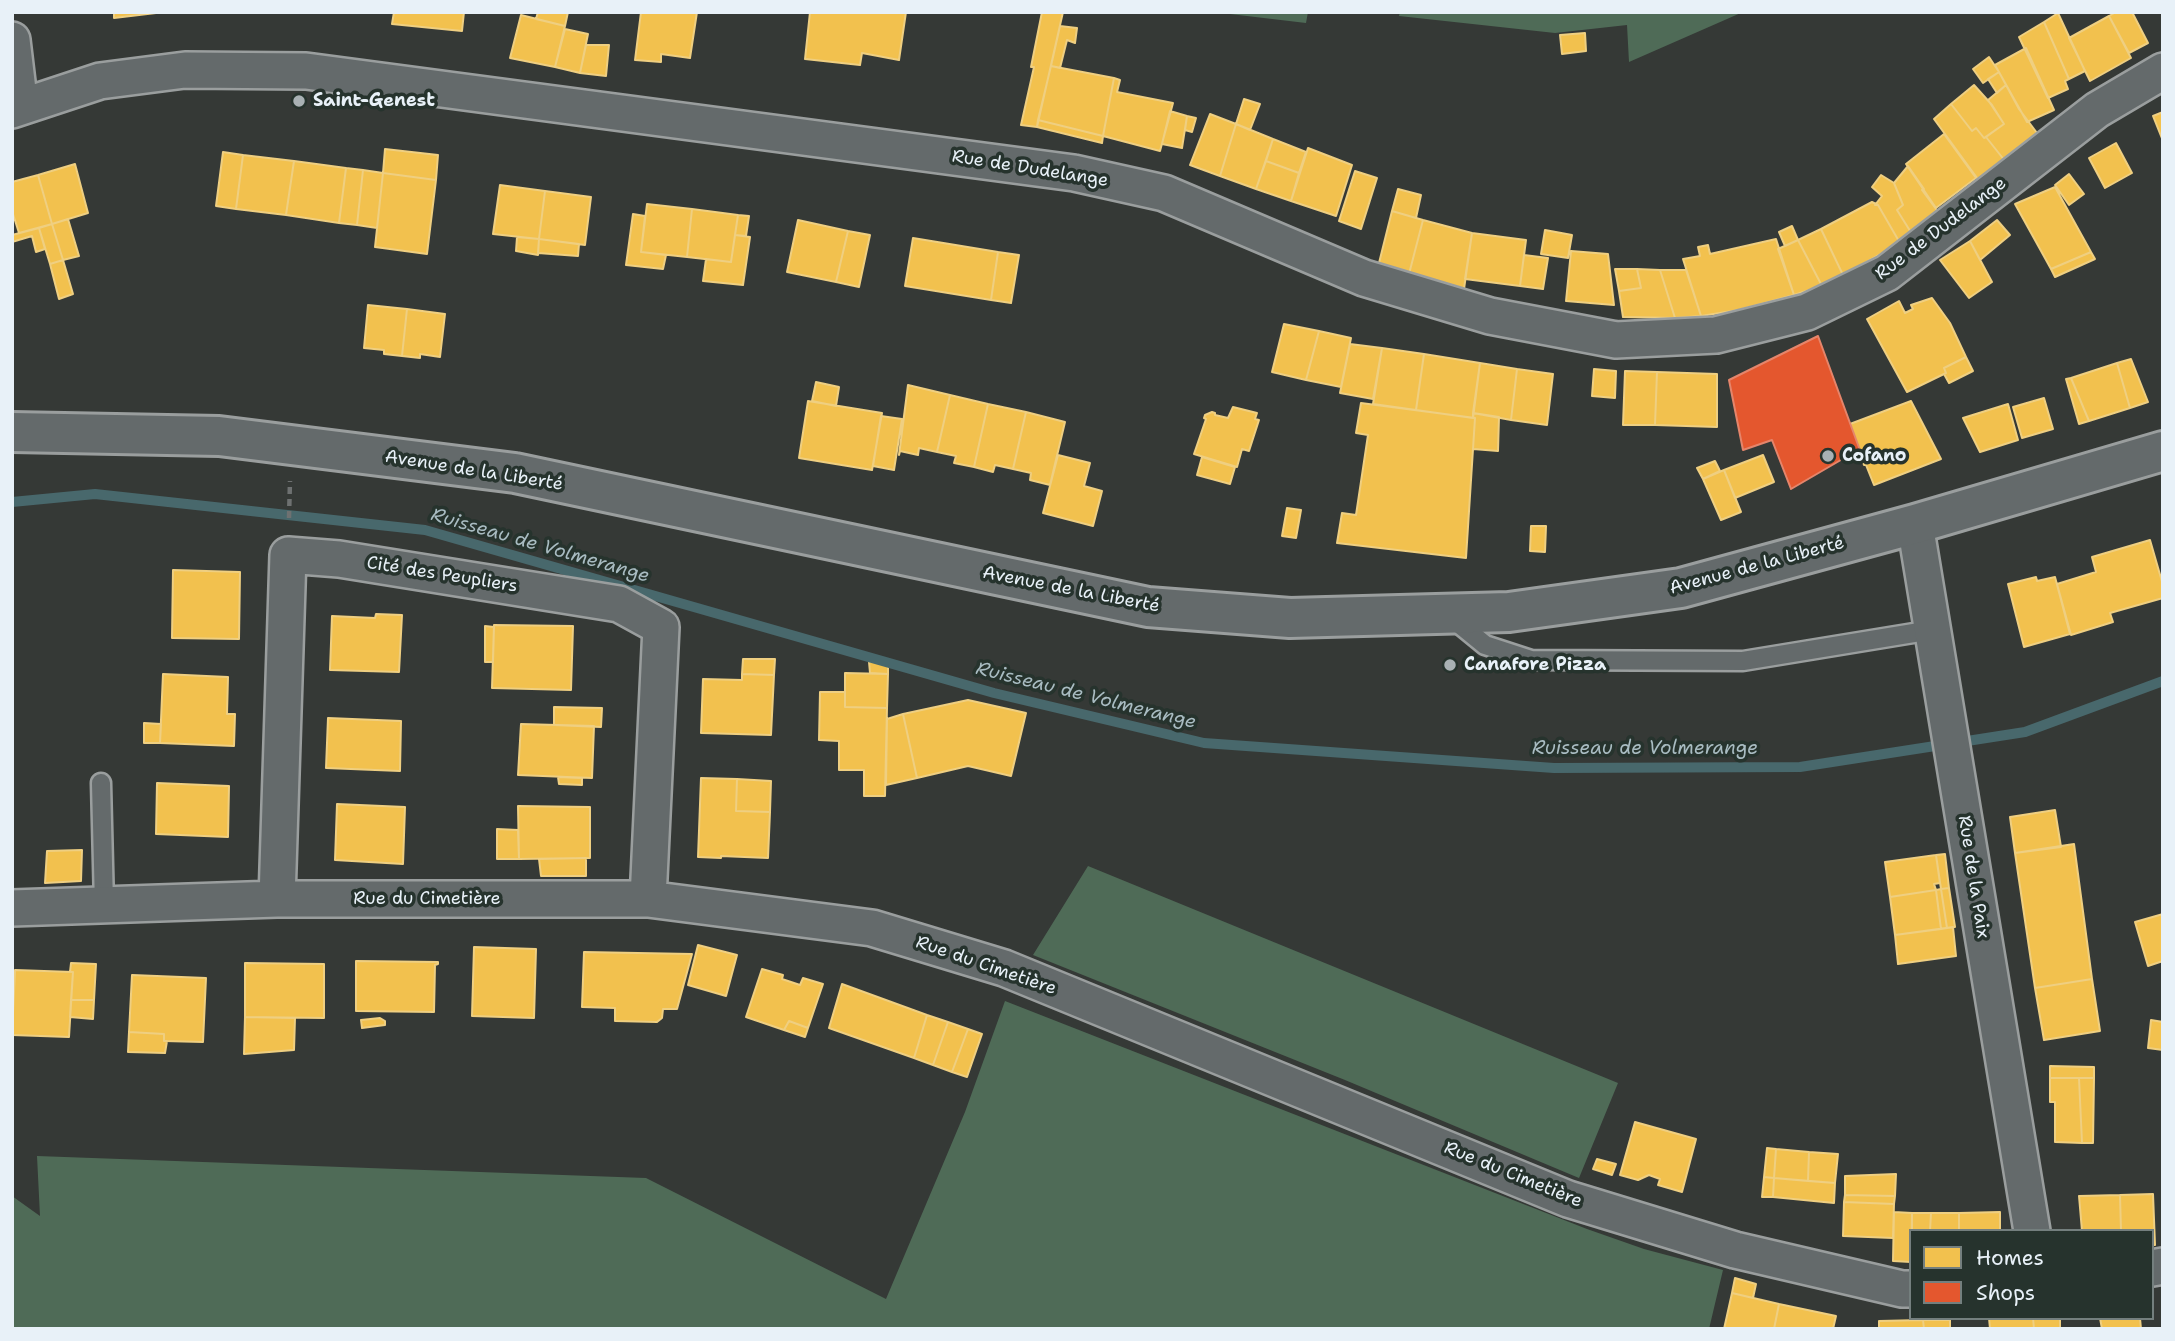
<!DOCTYPE html>
<html>
<head>
<meta charset="utf-8">
<style>
	body { margin:0 }
	#map { position:relative; width:2175px; height:1341px; overflow:hidden; background:#353936; font-family:"Shantell Sans",sans-serif }
	canvas { display:block }
	.frame { position:absolute; inset:0; border:14px solid #e8f1f8; pointer-events:none }
	.legend { position:absolute; left:1909px; top:1229px; width:245px; height:91px; box-sizing:border-box; background:#26332d; border:2px solid #747f7e; margin:0; padding:9px 12px; list-style:none; font-size:21px; color:#e8f1f8 }
	.legend li { display:flex; align-items:center; gap:14px; height:35px }
	.legend b { width:35px; border:2px solid #747f7e }
</style>
</head>
<body>
<div id="map">
<canvas width="2175" height="1341"></canvas>
<div class="frame"></div>
<ul class="legend">
<li><b style="height:19px;background:#f2c14e"></b>Homes</li>
<li><b style="height:19px;background:#e4572e"></b>Shops</li>
</ul>
</div>
<script>
const context = document.querySelector('canvas').getContext('2d');
context.lineJoin = 'round';
function fill(path, color) { context.fillStyle = color; context.fill(path, 'evenodd'); }
function trace(path, color, width, dash) { context.strokeStyle = color; context.lineWidth = width; context.lineCap = dash ? 'butt' : 'round'; context.setLineDash(dash || []); context.stroke(path); }
function label(font, color, halo, rows, align = 'center') {
  context.font = font + ' "Shantell Sans",sans-serif'; context.lineWidth = 7; context.setLineDash([]); context.textBaseline = 'middle'; context.strokeStyle = halo; context.fillStyle = color; for (const [text, x, y, turn = 0] of rows) {
    context.save(); context.translate(x, y); context.rotate((+turn || 0) * Math.PI / 180); context.textAlign = isNaN(turn) ? turn : align; if (halo) context.strokeText(text, 0, 0); context.fillText(text, 0, 0); context.restore();
  }
}
fill(new Path2D(`
	M1213,12H1308L1306,23Z
	M1400,12H1743L1629,62L1627,25L1555,33L1399,16Z
	M1088,866L1618,1083L1579,1178L1345,1080L1033,955Z
	M1005,1001L1587,1229L1644,1249L1723,1270L1709,1329H12V1196L40,1216L37,1156L646,1178L886,1299L965,1112Z`), '#4f6b57');
const homes = new Path2D(`
	M114,12H156V13L114,18Z
	M394,12H464L462,31L392,24Z
	M538,12H568L565,26L536,19Z
	M641,12H697L690,58L661,54V62L635,60Z
	M810,12H906L899,60L862,53L860,65L805,59Z
	M1042,12H1063L1037,127L1021,125L1034,67H1031Z
	M2116,12H2132L2148,43L2129,53L2109,16Z
	M2058,13L2085,71L2069,79L2044,22Z
	M521,15L565,26L555,67L510,58Z
	M2109,16L2131,58L2090,81L2069,38Z
	M2044,22L2069,79L2065,81L2068,89L2048,98L2019,37Z
	M1060,26L1077,28L1075,43L1067,40L1060,68L1051,66Z
	M565,29L588,34L580,73L555,67Z
	M1585,33L1586,51L1562,54L1560,35Z
	M586,45H609L606,76L580,73Z
	M2026,48L2054,110L2027,122L1995,65Z
	M1989,57L1999,72L1983,83L1973,69Z
	M1051,66L1114,78L1103,136L1038,120Z
	M1999,72L2006,85L1997,93L1988,79Z
	M1114,78L1120,80L1117,92L1173,103L1160,151L1103,136Z
	M1974,85L1992,105L2004,124L1984,138L1976,128L1972,131L1951,104Z
	M2006,85L2019,109L2037,133L2005,161L1986,137L2004,124L1988,100Z
	M1244,99L1260,104L1250,130L1236,124Z
	M1951,104L1972,131L1976,128L1984,138L1986,137L2005,161L1980,182L1934,119Z
	M1170,111L1187,116L1182,148L1162,144Z
	M2163,112V141L2153,116Z
	M1210,114L1236,124L1220,176L1190,165Z
	M1187,116L1196,118L1192,132L1185,130Z
	M1038,120L1103,136L1102,143L1037,127Z
	M1236,124L1273,139L1256,189L1220,176Z
	M1944,134L1976,178L1936,208L1906,164Z
	M1273,139L1306,152L1299,173L1266,161Z
	M2116,143L2132,173L2105,188L2089,158Z
	M1308,148L1352,165L1336,216L1291,201Z
	M385,149L438,155L436,180L383,173Z
	M223,152L243,155L236,209L216,206Z
	M243,155L294,161L286,215L236,209Z
	M294,161L346,168L339,223L286,215Z
	M1266,161L1299,173L1291,201L1256,189Z
	M75,164L88,213L52,224L38,175Z
	M1908,166L1924,189L1922,190L1939,213L1912,234L1897,210L1903,205L1894,183Z
	M346,168L363,170L357,225L339,223Z
	M363,170L383,173L377,228L357,225Z
	M1355,171L1377,178L1361,229L1339,221Z
	M383,173L436,180L427,254L375,247Z
	M2069,174L2084,194L2069,205L2055,185Z
	M38,175L52,224L19,233L12,211V182Z
	M1881,175L1894,183L1903,205L1897,210L1912,234L1900,243L1878,205H1875L1882,196L1872,187Z
	M500,185L545,191L539,239L493,234Z
	M2055,187L2091,252L2051,269L2015,204Z
	M1398,189L1421,195L1416,218L1392,211Z
	M545,191L591,197L585,245L539,239Z
	M1872,202L1878,205L1900,243L1843,275L1821,229Z
	M647,204L692,209L687,257L641,252Z
	M692,209L738,215L731,262L687,257Z
	M1392,211L1423,220L1409,274L1379,263Z
	M633,214L645,216L641,252L666,255L663,269L626,265Z
	M738,215L749,216L746,236L735,235Z
	M68,219L79,256L63,260L52,224Z
	M798,220L848,231L836,282L787,272Z
	M1423,220L1472,233L1464,289L1409,274Z
	M1997,220L2010,235L1980,260L1970,241Z
	M52,224L63,260L50,264L39,228Z
	M1792,226L1798,240L1785,246L1779,232Z
	M39,228L45,249L36,252L32,236L12,242V235Z
	M1821,229L1843,275L1822,286L1798,240Z
	M1545,230L1572,235L1568,258L1541,254Z
	M848,231L870,235L859,287L836,282Z
	M1472,233L1526,240L1520,286L1465,279Z
	M735,235L750,237L743,285L703,281L706,259L731,262Z
	M517,237L539,239L538,255L516,251Z
	M913,238L998,252L991,300L905,286Z
	M539,239L579,244L578,256L538,253Z
	M1776,239L1794,295L1739,310L1701,316L1683,259L1700,256L1698,247L1708,245L1710,254Z
	M1798,240L1822,286L1794,295L1778,249Z
	M1970,241L1992,282L1969,298L1940,260Z
	M1571,251L1608,254L1614,305L1566,301Z
	M998,252L1019,255L1011,303L991,300Z
	M2091,252L2095,259L2055,277L2051,269Z
	M1524,255L1548,258L1543,289L1520,286Z
	M63,260L73,294L59,299L50,264Z
	M1615,269H1637L1641,288L1619,291Z
	M1637,269L1660,270L1675,318L1623,317L1619,291L1641,288Z
	M1660,270H1686L1701,316L1675,318Z
	M1932,298L1950,323L1966,357L1944,368L1946,373L1944,374L1907,392L1867,319L1899,301L1905,313L1913,309L1911,305Z
	M368,305L407,309L402,356L384,354V350L364,348Z
	M407,309L445,314L440,357L420,354V358L402,356Z
	M1284,324L1319,331L1306,380L1272,372Z
	M1319,331L1351,338L1341,387L1306,380Z
	M1350,344L1382,348L1373,399L1340,393Z
	M1382,348L1424,354L1416,410L1373,404Z
	M1424,354L1480,363L1473,418L1416,410Z
	M1966,357L1973,371L1949,383L1944,374L1946,373L1944,368Z
	M2131,359L2148,402L2130,408L2117,363Z
	M1480,363L1517,369L1511,420L1473,413Z
	M2117,363L2130,408L2089,421L2071,378Z
	M1517,369L1553,374L1547,425L1511,420Z
	M1594,369L1616,371L1615,398L1592,396Z
	M1625,371L1657,372L1655,425H1623Z
	M1657,372L1717,374V427L1655,425Z
	M2071,378L2089,421L2079,424L2066,379Z
	M816,382L839,387L836,406L812,401Z
	M908,385L950,395L937,452L919,448L918,455L900,451L899,455Z
	M950,395L988,404L974,467L954,463L956,456L937,452Z
	M2044,398L2053,429L2022,438L2013,407Z
	M808,401L882,413L872,470L799,458Z
	M1911,401L1941,459L1874,485L1866,465H1864L1850,424Z
	M1361,403L1475,418L1466,558L1337,543L1342,513L1356,515L1368,435L1356,433Z
	M988,404L1026,412L1013,469L995,465L993,472L974,467Z
	M2008,404L2018,440L1980,452L1963,418Z
	M1233,407L1257,413L1255,419L1259,420L1249,451L1242,449L1237,467L1194,454L1206,419L1204,418L1205,415L1212,412L1215,413V415L1228,418Z
	M1026,412L1065,422L1050,485L1030,480L1031,473L1013,469Z
	M1473,413L1499,417L1498,451L1473,449L1475,418H1473Z
	M881,416L902,419L894,470L873,466Z
	M1058,455L1090,463L1084,486L1102,491L1093,526L1043,513Z
	M1763,455L1774,482L1735,498L1724,470Z
	M1202,457L1235,467L1230,484L1197,475Z
	M1715,461L1720,471L1703,479L1697,468Z
	M1724,470L1741,512L1721,520L1703,479Z
	M1287,508L1301,510L1296,538L1282,536Z
	M1531,526H1546L1545,552L1530,551Z
	M2150,540L2163,585V598L2110,613L2113,622L2071,635L2057,584L2096,572L2092,557Z
	M173,570L240,572L239,639L172,638Z
	M2036,577L2037,581L2055,577L2070,634L2024,647L2008,584Z
	M376,614L402,615L399,672L330,670L332,616L375,618Z
	M494,625L573,626L571,690L492,688Z
	M485,626L494,627L493,662H485Z
	M743,659H775L774,675L742,674Z
	M869,662H888V674L870,673Z
	M845,673L888,674L887,708L845,707Z
	M163,674L228,677L227,714H235L234,746L160,743Z
	M742,674L774,675L771,735L701,733L703,679L742,680Z
	M820,692H845V707L887,708L885,796H864V770H839V741L819,740Z
	M968,700L1026,713L1011,776L968,766L917,778L903,714Z
	M554,707L602,708L601,727L554,725Z
	M903,714L917,778L886,785L887,719Z
	M328,718L401,721L400,771L326,768Z
	M144,723L161,724L160,743H144Z
	M521,724L594,726L592,778L518,775Z
	M558,777L582,778V785L559,784Z
	M701,778L737,779L736,811L770,812L768,858L721,856V858L698,857Z
	M737,779L771,781L770,812L736,811Z
	M157,783L229,786L228,837L156,834Z
	M337,804L405,807L403,864L335,860Z
	M518,806L590,807V858L519,859Z
	M2055,810L2061,847L2015,853L2010,817Z
	M497,829L518,830L519,859H497Z
	M2074,844L2092,979L2035,988L2015,853Z
	M82,850L81,881L45,883L47,851Z
	M1945,854L1949,888L1941,889L1936,855Z
	M1936,855L1940,883L1934,884L1936,890L1890,897L1885,862Z
	M586,858V876H541L539,859Z
	M1949,888L1955,927L1947,928L1941,889Z
	M1941,889L1947,928L1941,929L1936,890Z
	M1936,890L1941,929L1895,935L1890,897Z
	M2163,914V961L2148,966L2135,922Z
	M1953,927L1956,956L1898,964L1895,935Z
	M698,945L737,955L726,996L688,985Z
	M474,947L536,949L534,1018L472,1016Z
	M584,952L692,954L677,1009H663L662,1018L657,1022L615,1021V1008L582,1007Z
	M356,961L438,962V964L435,965L434,1012L356,1011Z
	M71,963L96,964L94,1000H71L73,972H70Z
	M245,963L324,964V1018L245,1017Z
	M762,969L783,975L782,979L800,985L803,978L823,984L808,1028L789,1021L784,1030L746,1017Z
	M15,970L73,972L69,1037L12,1035Z
	M132,975L206,978L203,1042L164,1041V1034L129,1032Z
	M2092,979L2100,1031L2044,1040L2035,988Z
	M842,984L927,1015L914,1058L829,1028Z
	M71,1000H94L93,1019L70,1017Z
	M927,1015L948,1022L933,1065L914,1058Z
	M245,1017L295,1018L294,1050L244,1054Z
	M380,1018L385,1021V1025L362,1028L361,1020Z
	M2151,1020L2163,1022V1050L2148,1048Z
	M789,1021L808,1028L805,1037L784,1030Z
	M948,1022L968,1029L952,1072L933,1065Z
	M968,1029L982,1034L967,1077L952,1072Z
	M129,1032L164,1034V1041H167L165,1053L128,1052Z
	M2050,1066L2094,1067V1078H2050Z
	M2050,1078H2079L2082,1143L2055,1142V1102H2050Z
	M2079,1078H2094L2093,1143H2082Z
	M1635,1122L1696,1139L1682,1192L1658,1185L1660,1179L1649,1175L1638,1180L1620,1175Z
	M1767,1148L1776,1149L1774,1178L1764,1177Z
	M1776,1149L1809,1152L1808,1181L1774,1178Z
	M1809,1152L1838,1154L1835,1183L1808,1181Z
	M1597,1159L1616,1164L1612,1175L1593,1169Z
	M1896,1174L1895,1196L1845,1195V1176Z
	M1764,1177L1774,1178L1773,1197H1762Z
	M1774,1178L1835,1183L1834,1203L1773,1197Z
	M2153,1194L2155,1245H2152V1231H2121L2120,1195Z
	M1845,1195L1895,1196L1894,1204L1844,1202Z
	M2120,1195L2121,1231H2082L2079,1196Z
	M1844,1202L1894,1204L1893,1238L1843,1236Z
	M1894,1212L1912,1213L1911,1262L1893,1261Z
	M2000,1212V1231H1959V1213Z
	M1912,1213H1931L1930,1231H1912Z
	M1931,1213H1959V1231H1930Z
	M1735,1278L1756,1284L1753,1298L1732,1293Z
	M1732,1293L1779,1304L1774,1329H1724Z
	M1779,1304L1836,1316L1833,1329H1774Z
	M1989,1318H2033L2034,1329H1990Z
	M2033,1318H2060V1329H2034Z
	M2100,1318H2140L2141,1329H2102Z
	M1923,1320L1924,1329H1879V1321Z
	M1923,1320H1950V1329H1924Z`);
fill(homes, '#f2c14e');
trace(homes, '#efcf81', 2);
const shops = new Path2D(`
	M1818,336L1861,453L1858,450L1791,489L1772,440L1743,450L1729,380Z`);
fill(shops, '#e4572e');
trace(shops, '#e5856b', 2);
trace(new Path2D(`
	M12,502L95,494L425,530L994,693L1204,743L1554,768L1800,767L2025,732L2163,681`), '#48686c', 10);
const service = new Path2D(`
	M1452,618L1485,645L1531,660L1743,661L1932,630
	M101,783L104,905`);
const minor = new Path2D(`
	M12,40L20,107
	M12,110L100,81L185,70L306,71L1074,173L1164,193L1364,278L1490,316L1616,340L1716,335L1807,312L1887,273L2097,110L2163,71
	M1915,524L2032,1231
	M277,899L288,555L339,559L619,604L661,627L648,899
	M12,908L277,899H648L872,928L1004,968L1568,1199L1735,1250L1902,1289H1911
	M2152,1268L2163,1266`);
const secondary = new Path2D(`
	M12,432L219,436L515,473L1148,607L1290,618L1509,612L1681,588L1915,524L2163,451`);
trace(service, '#9a9e9e', 23);
trace(minor, '#9a9e9e', 40);
trace(secondary, '#9a9e9e', 44);
trace(new Path2D(`
	M289,518L290,481`), '#6e7171', 4.5, [7, 5]);
trace(service, '#646a6b', 18);
trace(minor, '#646a6b', 35);
trace(secondary, '#646a6b', 38);
for (const [x, y, r, color] of [
	[299,101,7,"#a9b1b4"],
	[1828,456,7,"#a9b1b4"],
	[1450,665,7,"#a9b1b4"]
]) { const dot = new Path2D(); dot.arc(x, y, r, 0, 2 * Math.PI); context.fillStyle = color; context.fill(dot); trace(dot, '#26332d', 2.5); }
label('bold 18px', '#e8f1f8', '#26332d', [
	["Saint-Genest",313,101],
	["Cofano",1842,456],
	["Canafore Pizza",1464,665]
], 'left');
label('18px', '#e8f1f8', '#26332d', [
	["Rue de Dudelange",1030,169,9],
	["Rue de Dudelange",1941,229,-37],
	["Avenue de la Liberté",474,471,9],
	["Avenue de la Liberté",1757,566,-15],
	["Cité des Peupliers",442,575,9],
	["Avenue de la Liberté",1071,590,11],
	["Rue de la Paix",1973,877,81],
	["Rue du Cimetière",427,899],
	["Rue du Cimetière",986,966,19],
	["Rue du Cimetière",1513,1175,22]
]);
label('italic 19px', '#a9bcc2', '#26332d', [
	["Ruisseau de Volmerange",540,546,16],
	["Ruisseau de Volmerange",1086,696,14],
	["Ruisseau de Volmerange",1645,749]
]);
</script>
</body>
</html>
